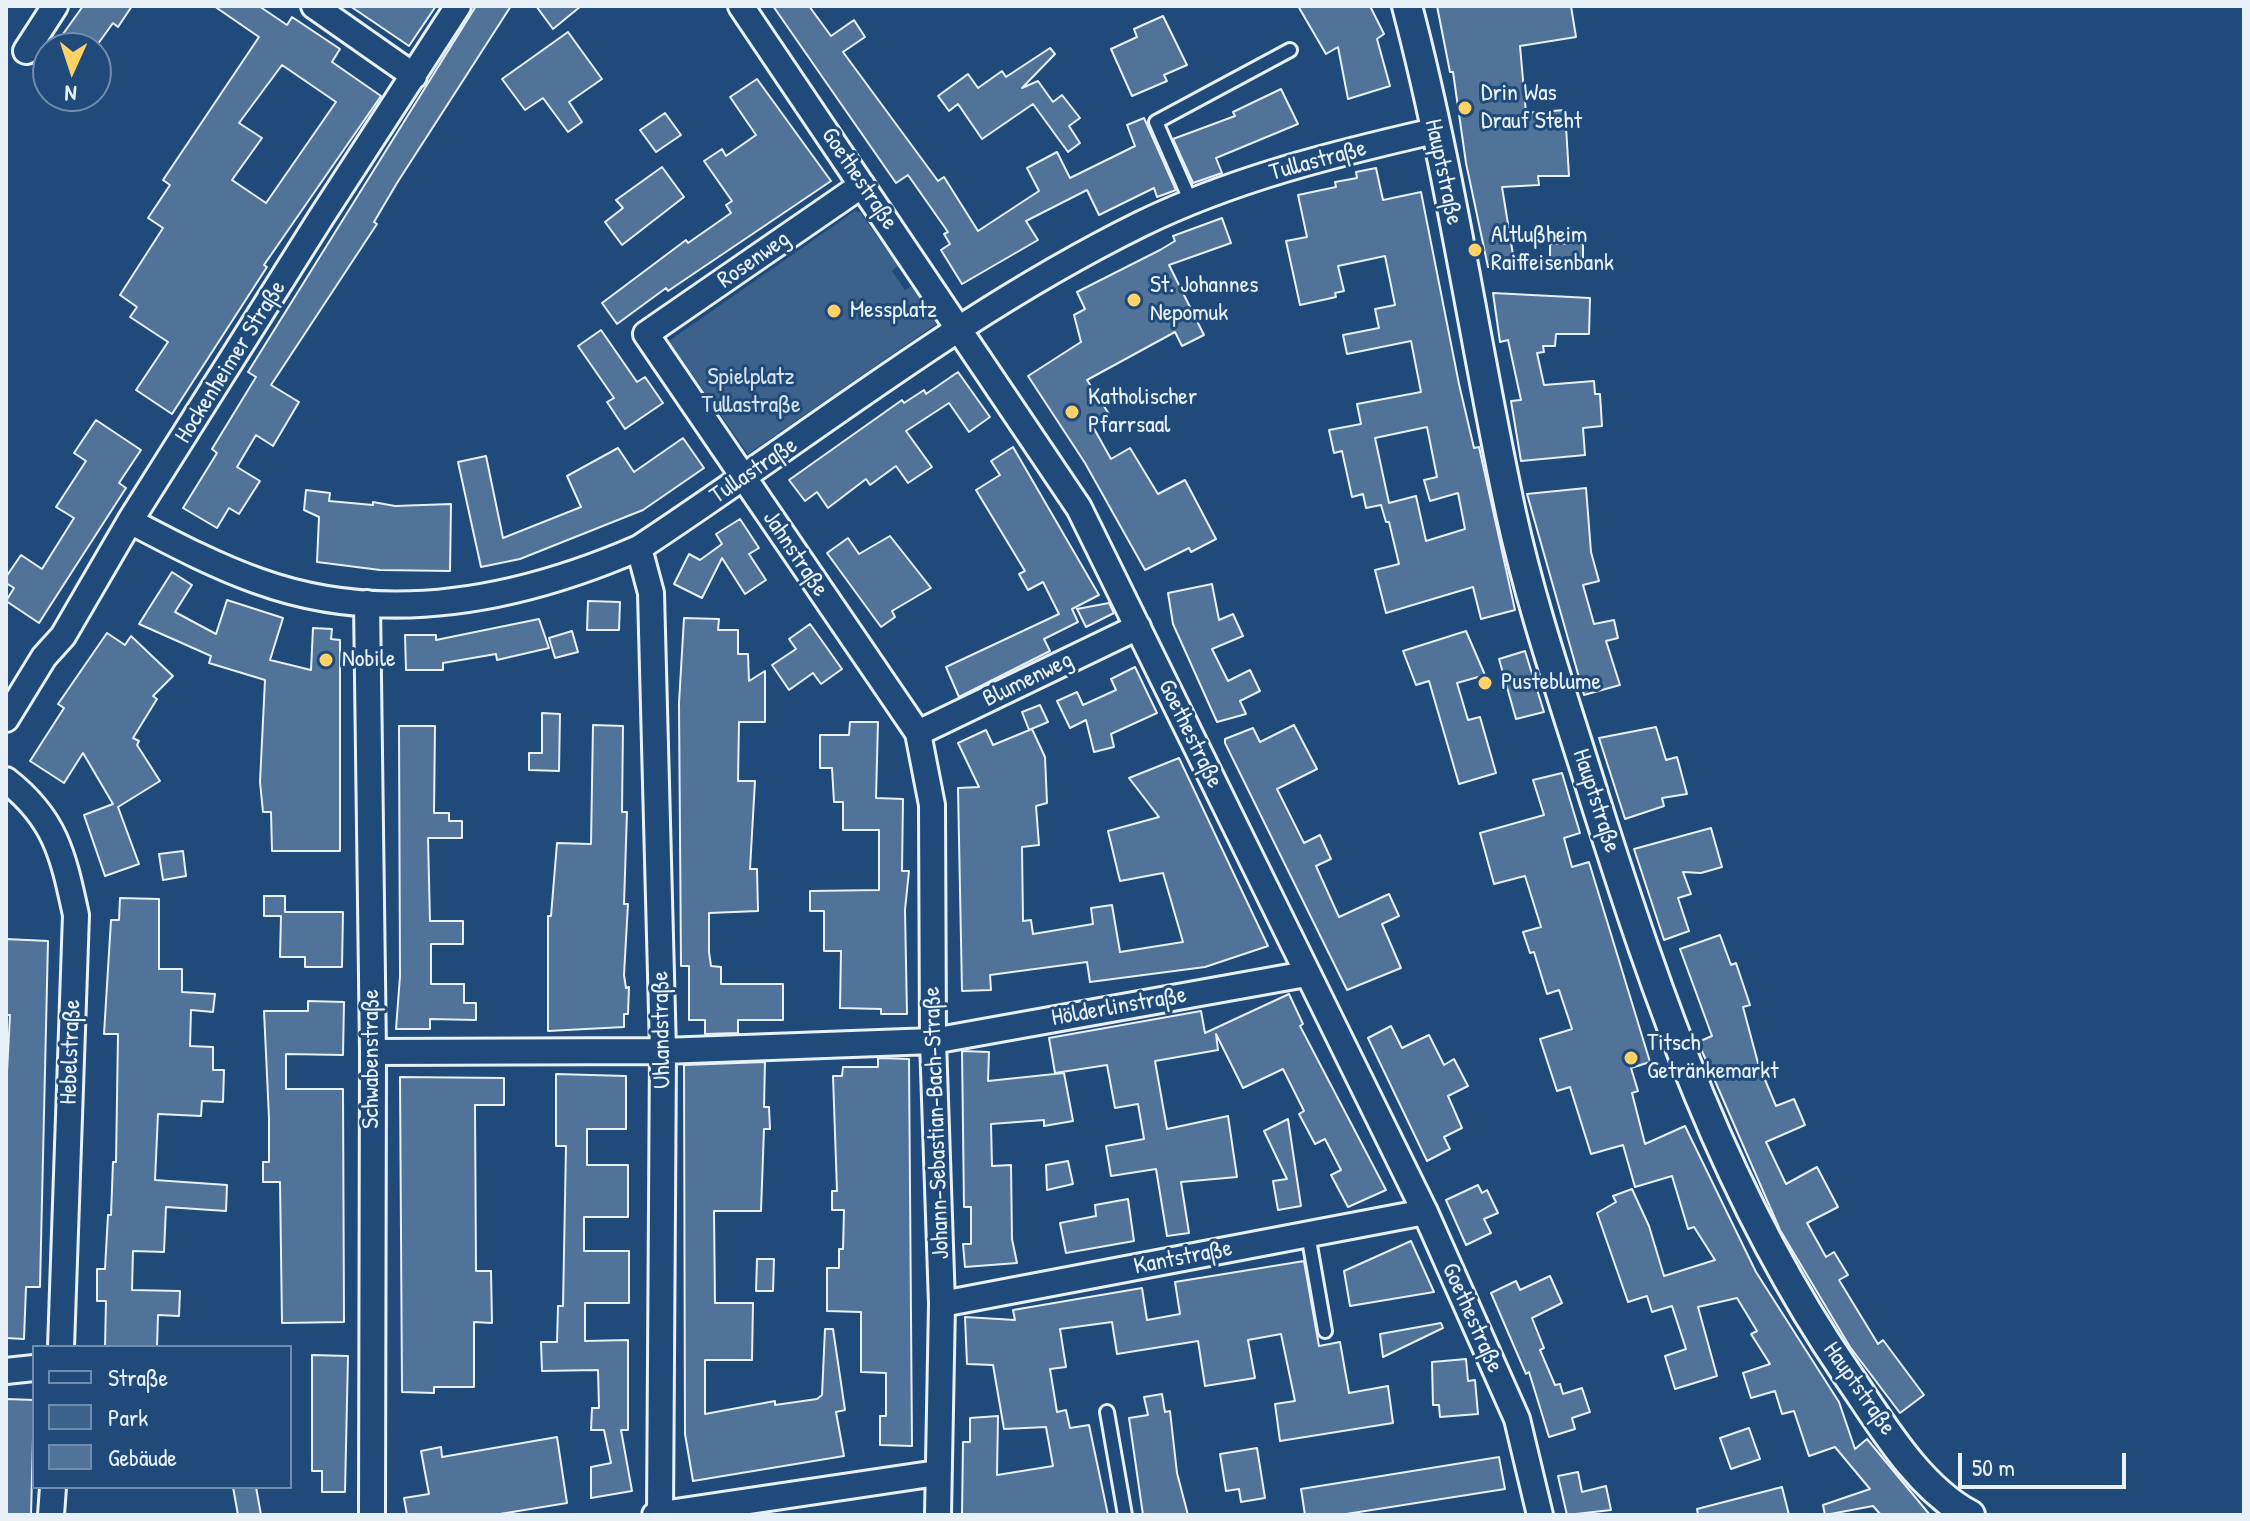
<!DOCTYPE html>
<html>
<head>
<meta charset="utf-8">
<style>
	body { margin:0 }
	#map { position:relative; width:2250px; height:1521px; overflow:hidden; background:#1f4a7a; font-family:"Patrick Hand",sans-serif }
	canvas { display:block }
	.frame { position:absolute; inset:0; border:8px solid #e8f1f8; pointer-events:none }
	.legend { position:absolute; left:32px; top:1345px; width:260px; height:144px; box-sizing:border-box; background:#1f4a7a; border:2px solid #6f8dac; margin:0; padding:10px 14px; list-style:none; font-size:24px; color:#e8f1f8 }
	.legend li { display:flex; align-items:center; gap:16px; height:40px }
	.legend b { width:40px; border:2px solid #6f8dac }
	.north { position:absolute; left:32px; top:32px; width:80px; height:80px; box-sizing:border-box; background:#1f4a7a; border:2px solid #6f8dac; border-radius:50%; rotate:183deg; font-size:22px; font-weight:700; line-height:32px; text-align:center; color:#e8f1f8 }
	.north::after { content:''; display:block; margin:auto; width:28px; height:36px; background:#ffd166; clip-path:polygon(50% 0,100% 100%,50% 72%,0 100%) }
	.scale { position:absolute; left:1958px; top:1453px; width:168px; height:36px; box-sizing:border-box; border:4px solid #e8f1f8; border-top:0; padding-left:10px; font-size:24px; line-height:28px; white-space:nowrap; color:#e8f1f8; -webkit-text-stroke:6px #1f4a7a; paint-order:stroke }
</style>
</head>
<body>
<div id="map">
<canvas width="2250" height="1521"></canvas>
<div class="frame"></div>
<ul class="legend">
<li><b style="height:10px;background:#1f4a7a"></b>Straße</li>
<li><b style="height:22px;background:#3c628c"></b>Park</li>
<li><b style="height:22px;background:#517399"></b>Gebäude</li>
</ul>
<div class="north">N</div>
<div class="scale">50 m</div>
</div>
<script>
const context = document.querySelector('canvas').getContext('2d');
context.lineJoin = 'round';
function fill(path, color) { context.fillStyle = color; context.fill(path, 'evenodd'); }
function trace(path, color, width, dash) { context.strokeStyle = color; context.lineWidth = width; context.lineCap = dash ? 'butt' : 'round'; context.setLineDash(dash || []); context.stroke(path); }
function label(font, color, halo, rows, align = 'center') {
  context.font = font + ' "Patrick Hand",sans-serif'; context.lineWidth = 6; context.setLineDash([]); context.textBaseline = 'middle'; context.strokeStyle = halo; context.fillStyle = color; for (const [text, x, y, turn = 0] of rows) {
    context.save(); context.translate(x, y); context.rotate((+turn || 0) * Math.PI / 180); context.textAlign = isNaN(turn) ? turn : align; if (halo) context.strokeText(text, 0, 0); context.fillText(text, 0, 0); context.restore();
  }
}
fill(new Path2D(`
	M855,211L860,212L898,266L892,271L905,290L912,286L936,324L748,454L669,341Z`), '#3c628c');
const building = new Path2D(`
	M83,6H132L118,27L113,23L95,48H53Z
	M214,6H259L287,25L292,17L340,49L332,62L381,96L264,265L267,267L172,414L136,390L168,342L130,317L137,307L120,295L163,228L148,218L170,185L163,180L259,37ZM282,65L336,102L266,203L232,180L262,138L239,123Z
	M350,6H436L409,46Z
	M476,6H511L397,183L374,222L377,224L271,385L299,402L273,446L256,435L237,467L260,481L239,514L229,508L217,528L183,508L217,453L212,449L256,377L248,372Z
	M536,6H581L553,29Z
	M773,6H809L831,36L854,20L865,37L843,52L938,181L944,177L978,231L1039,191L1027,168L1057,152L1070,178L1135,146L1127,125L1144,118L1176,190L1157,197L1154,188L1099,215L1087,190L1026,221L1038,240L962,284L941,250L950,244L944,234L948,232L908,175L896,183Z
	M1298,6H1370L1384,34L1377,39L1390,86L1348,99L1338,47L1326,54Z
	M1437,6H1571L1576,37L1520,46L1526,113L1565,110L1569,176H1538L1539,185L1502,187L1515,267H1488L1466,163L1453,72H1450Z
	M1163,16L1187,65L1164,75L1167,81L1132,96L1111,49L1137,37L1134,29Z
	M568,32L602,79L569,102L582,122L568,132L543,98L525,110L502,79Z
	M1050,48L1055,54L1022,88L1038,81L1053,102L1062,95L1080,118L1069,126L1080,143L1068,152L1033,104L982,139L958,104L949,111L938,96L968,74L978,88L1002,71L1006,77Z
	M757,79L831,181L668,291L666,288L617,324L602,303L686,240L688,243L731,213L726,205L732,201L704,161L722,149L726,156L756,135L730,97Z
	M1281,89L1298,124L1216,158L1222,173L1193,183L1173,139L1235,116L1233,112Z
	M665,113L681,135L656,152L640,130Z
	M662,167L684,197L622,245L605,222L623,208L616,200Z
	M1376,168L1383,200L1421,192L1459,384L1474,448L1479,447L1515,610L1481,619L1473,587L1386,613L1375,570L1399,564L1389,522H1386L1381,505L1366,508L1363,494L1352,497L1342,451L1334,453L1329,430L1361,424L1357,404L1421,392L1411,341L1347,354L1343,335L1379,328L1375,309L1395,305L1385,256L1338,266L1344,291L1335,293L1336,297L1300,305L1286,241L1307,237L1298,195L1336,187L1335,182L1357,178L1356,172ZM1427,427L1437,477L1424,480L1430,501L1458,493L1465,529L1426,541L1416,496L1389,503L1375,438Z
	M1222,218L1231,243L1169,265L1204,335L1182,346L1175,332L1087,380L1109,414L1092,425L1111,459L1130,448L1158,494L1185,480L1216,539L1191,552L1189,548L1145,570L1085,463L1028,376L1081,342L1074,315L1085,309L1077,292L1160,250L1175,241L1173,236Z
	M1583,243V265L1550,266V244Z
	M1493,293L1590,298L1589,334H1556L1555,346H1543L1544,352L1537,353L1544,385L1594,381L1595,394H1600L1602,426L1583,428L1585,455L1521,461L1511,401L1521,400L1508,340L1500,342Z
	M601,330L637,382L645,377L663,403L625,429L607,402L614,398L578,346Z
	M958,372L990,417L969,432L949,403L906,431L932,467L908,483L896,466L870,485L866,479L828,508L817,492L805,501L789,480L902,400L904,403L924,390L926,394Z
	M96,420L141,450L119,483L126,488L39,623L6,601L14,588L6,583V577L21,555L42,569L74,518L56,507L86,461L74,453Z
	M683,438L704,468L643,510L520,559L481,567L458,462L486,456L503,538L581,507L567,476L618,448L634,472Z
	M1013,447L1099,595L1072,609L1078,622L1044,639L1050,651L959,697L946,667L1059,614L1043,582L1028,590L1019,574L1025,571L976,490L1000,475L991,461Z
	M1586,488L1591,552L1599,581L1583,585L1594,624L1614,620L1618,638L1606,641L1620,685L1584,695L1527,494Z
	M306,490L330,493L329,501L373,505V502L395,506L451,504L450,571L380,570L317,562L319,517L304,510Z
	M740,519L759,548L749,554L766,580L745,594L722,558L702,598L674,584L689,554L700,560L722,544L716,534Z
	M890,536L931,588L892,611L895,617L881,627L827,553L848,538L859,554Z
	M172,572L192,585L175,612L216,634L227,600L283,618L270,660L311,670L313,628L332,629L331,639L340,640V851H272L271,812H263L260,782L265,680L209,663L211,656L139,624Z
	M1212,584L1219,620L1233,614L1243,636L1212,649L1228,681L1250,670L1260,691L1240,701L1246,714L1217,722L1173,624L1168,593Z
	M588,601L620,602L619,630H587Z
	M1109,603L1114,613L1086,627L1077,609Z
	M684,618L719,619L718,630H738V654H748L749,681L765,671V722H739L738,781H755L750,869H757L758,911L709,913V952L711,966L721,967V984H783V1020H738V1033L705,1034V1020H689V966H681L679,703Z
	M539,619L549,648L497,660L496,654L443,663V670H406L405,635H436V640Z
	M810,624L842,669L821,684L813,673L789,690L772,665L796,649L789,639Z
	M572,631L578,652L555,658L549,638Z
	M1466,631L1485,675L1457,683L1468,720L1480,717L1496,773L1459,784L1429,681L1416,685L1403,651Z
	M107,633L125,645L131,636L173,676L153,696L157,699L133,738L139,741L137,745L160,781L118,807L139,864L105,876L84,815L113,804L83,753L64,783L30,761L64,708L58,704Z
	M1525,651L1544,712L1516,719L1499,659Z
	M1135,667L1157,713L1111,734L1114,747L1094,752L1086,720L1070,728L1057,701L1077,692L1083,705L1116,690L1111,679Z
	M1040,705L1048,722L1029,730L1022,712Z
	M542,713L560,714L559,771L529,770V753H542Z
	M850,722H878L876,798L903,799L902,871H909L905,910L907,1014H881V1009L840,1008L841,951H824V911H810V891L879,890V830H843V802H834L832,768H820V735H849Z
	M593,725L623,726L622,812H627L624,904H628L624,975L626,988L629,987L628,1014H624V1027L548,1031V916H551L557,843L591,844Z
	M1294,725L1317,769L1277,789L1304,843L1320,835L1331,859L1316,866L1339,917L1389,894L1399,916L1382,924L1401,968L1347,990L1225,743V739L1253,728L1260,742Z
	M399,726H435L434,813H449V821H462V838H428L430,921H463V944H431V984H464V1003H476V1020L430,1019V1029H396L400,976Z
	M1656,727L1666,760L1677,757L1687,794L1662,798L1664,806L1625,819L1599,738Z
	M1032,729L1045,757L1047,803L1036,806L1039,845L1022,847L1023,921L1031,920L1033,934L1093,924L1091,908L1112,905L1120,952L1183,942L1163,873L1120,881L1108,831L1159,817L1129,778L1179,758L1268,946L1205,967L1090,982L1087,962L990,975L991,990L962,991L958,788L979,787L958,743L986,730L993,745Z
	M1562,773L1580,833L1564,838L1572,867L1589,862L1650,1062L1631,1068L1638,1091L1632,1093L1645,1144L1685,1126L1756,1272L1839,1402L1855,1449L1867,1439L1930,1515H1881L1873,1506L1825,1515L1823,1505L1870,1489L1835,1447L1809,1456L1794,1411L1782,1414L1775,1391L1751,1398L1743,1373L1770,1364L1751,1334L1757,1331L1737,1298L1698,1307L1717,1376L1675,1389L1665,1356L1686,1349L1672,1306L1652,1312L1647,1296L1628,1302L1597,1213L1616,1202L1613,1196L1632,1189L1649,1226L1664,1276L1715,1260L1694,1227L1688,1229L1672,1176L1635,1187L1623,1145L1591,1154L1570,1087L1557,1091L1540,1039L1572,1029L1559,990L1547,994L1534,952L1530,953L1523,932L1541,927L1525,876L1494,884L1480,833L1544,815L1533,780Z
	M1711,828L1722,867L1701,873L1683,872L1691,894L1678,898L1689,931L1664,940L1634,849Z
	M183,851L186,876L163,880L159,854Z
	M264,896H285V912H343L342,967H305V957H280L281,916H264Z
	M120,898L159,899V969H182V992L215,994L213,1012L191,1010L190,1046L213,1047V1070H224L223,1102L202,1101L201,1116L158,1114L155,1180L227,1185L226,1211L166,1207L164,1252L133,1251L132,1290L180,1291L179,1316L158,1315L157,1347H105L106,1301H97V1269H105L108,1215H111L113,1162H116L118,1034H104L111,920H119Z
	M1720,935L1731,965L1736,963L1750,1005L1743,1007L1758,1063L1776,1106L1794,1099L1805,1125L1766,1142L1786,1184L1817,1167L1838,1207L1807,1223L1826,1257L1834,1252L1848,1275L1839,1280L1878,1344L1883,1340L1924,1395L1900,1413L1850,1347L1780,1230L1698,1042L1712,1036L1680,949Z
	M6,939L48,941L40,1287H26L24,1339L6,1338V1091L10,1015H6Z
	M1289,994L1303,1024L1300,1026L1386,1190L1348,1207L1331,1175L1341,1170L1325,1139L1315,1144L1299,1114L1304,1111L1283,1069L1243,1088L1216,1034L1218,1050L1155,1061L1167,1129L1228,1116L1237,1177L1181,1182L1189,1233L1167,1236L1156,1169L1111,1176L1106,1146L1144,1139L1138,1104L1115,1108L1107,1065L1055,1073L1049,1038L1201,1011L1205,1033Z
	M308,1001L344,1002L343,1055L286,1054V1089H343L344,1322L282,1323L280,1182H263V1162H269V1118L264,1011H308Z
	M1391,1026L1402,1048L1429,1035L1444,1065L1454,1059L1468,1086L1448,1096L1462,1128L1444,1137L1450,1149L1427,1161L1368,1038Z
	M962,1051L989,1052L988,1081L1064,1073L1073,1121L1044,1126V1120L991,1124L992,1166L1011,1165L1012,1239L1017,1263L965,1267L963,1244H971V1207H964Z
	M878,1058L909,1059L912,1446L880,1445V1416H886V1373L861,1372V1312L827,1311V1268H839V1249H843L844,1210H832V1191H837L833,1076H842L843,1067H878Z
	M765,1062L764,1107H769L770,1129H764L761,1211H714L715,1303H753L752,1360H705V1414L775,1401V1405L817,1399L822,1395L825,1329H833L845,1410L836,1412L844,1456L693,1481L685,1434L684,1065Z
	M556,1074L626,1076V1129H587V1165H628V1217H584V1251H629V1303H585V1341L628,1340V1430H621L632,1491L591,1498V1467L611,1463L604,1430H591L592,1408H599L598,1370L542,1371L541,1342H557L558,1306H563L566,1146H556Z
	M400,1077L504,1078V1105H475L476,1271H491L492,1323L474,1322V1387H434V1393L402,1392Z
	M1288,1119L1301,1206L1278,1210L1273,1181L1287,1179L1264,1131Z
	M1068,1161L1073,1184L1047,1190L1046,1165Z
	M1478,1185L1482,1193L1487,1190L1498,1213L1484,1219L1491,1233L1466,1245L1446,1200Z
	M1128,1199L1134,1241L1066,1253L1060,1223L1096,1216L1095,1205Z
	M1411,1241L1434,1292L1350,1306L1344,1271Z
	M757,1259H774L773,1291H756Z
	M1304,1261L1319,1346L1340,1342L1349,1393L1388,1386L1393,1423L1280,1441L1275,1404L1295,1401L1281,1334L1248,1340L1255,1378L1205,1386L1198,1341L1117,1354L1112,1322L1060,1329L1066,1367L1050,1369L1057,1412L1066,1410L1070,1428L1089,1425L1108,1515H962L963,1442H970V1418L998,1416L997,1475L1053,1466L1046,1427L1004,1429L993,1365L967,1364L965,1317L1015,1320L1013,1310L1142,1288L1147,1320L1180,1314L1175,1282Z
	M1550,1276L1562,1303L1532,1318L1544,1348L1540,1350L1555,1385L1560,1384L1563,1394L1582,1388L1590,1412L1572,1418L1575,1429L1549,1437L1529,1372L1526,1374L1491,1293L1516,1281L1520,1290Z
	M1441,1323L1443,1328L1383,1357L1380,1334Z
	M312,1355L348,1356L345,1492H322V1471H312Z
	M1466,1359L1468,1381L1475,1380L1478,1414L1440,1417L1439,1405H1433L1432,1362Z
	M1162,1394L1165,1412L1170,1411L1177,1473L1188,1515H1143L1129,1418L1148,1415L1144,1397Z
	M6,1399L34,1400L31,1515H6Z
	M1749,1428L1760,1459L1731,1469L1720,1438Z
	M557,1437L567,1503L494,1515H407L404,1498L429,1494L421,1451L441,1447L442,1457Z
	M1257,1448L1265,1498L1241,1502L1239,1489L1226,1491L1220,1454Z
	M1499,1457L1505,1489L1340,1515H1305L1301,1489Z
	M1578,1472L1582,1492L1606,1486L1611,1510L1567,1515L1558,1476Z
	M233,1487H256L261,1515H238Z
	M1782,1487L1789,1515H1698L1697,1509Z`);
fill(building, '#517399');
trace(building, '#e8f1f8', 2);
const service = new Path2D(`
	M1191,202L1156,122L1290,50
	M1308,1234L1325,1331
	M1107,1412L1125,1515`);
const minor = new Path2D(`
	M314,6L414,76
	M741,6L1079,508L1425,1212L1517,1419L1540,1515
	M26,51L55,6
	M862,185L646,334L918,733L932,805L933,1041L942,1304L938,1515
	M130,521C172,543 213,565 258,581C385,627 519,600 639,548C805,439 962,312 1141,224C1233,179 1334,154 1434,131
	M639,548L651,593L663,1051L660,1514
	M367,603L373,1052L372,1515
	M6,719L44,657L63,636L130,521L320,219L458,6
	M918,733L1138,627
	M6,780C56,819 63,855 76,915L61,1347
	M373,1052L663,1051L933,1041L1306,974
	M942,1304L1425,1212
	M6,1371L34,1368
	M51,1515L53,1487
	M655,1515L937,1473`);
const tertiary = new Path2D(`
	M1407,6C1451,173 1475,345 1511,513C1532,609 1565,703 1594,797C1658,999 1726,1198 1847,1374C1880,1422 1917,1487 1970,1515`);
trace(service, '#e8f1f8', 18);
trace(minor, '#e8f1f8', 30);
trace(tertiary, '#e8f1f8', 34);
trace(service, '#1f4a7a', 12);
trace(minor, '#1f4a7a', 24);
trace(tertiary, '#1f4a7a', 28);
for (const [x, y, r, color] of [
	[1465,108,8,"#ffd166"],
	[1475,250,8,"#ffd166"],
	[1134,300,8,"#ffd166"],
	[834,311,8,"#ffd166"],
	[1072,412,8,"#ffd166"],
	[326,660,8,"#ffd166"],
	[1485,683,8,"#ffd166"],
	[1631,1058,8,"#ffd166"]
]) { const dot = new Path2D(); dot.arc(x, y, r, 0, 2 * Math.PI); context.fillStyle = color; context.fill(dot); trace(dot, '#1f4a7a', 3); }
label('24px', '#e8f1f8', '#1f4a7a', [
	["Drin Was",1481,94],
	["Drauf Steht",1481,122],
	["Altlußheim",1491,236],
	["Raiffeisenbank",1491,264],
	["St. Johannes",1150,286],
	["Nepomuk",1150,314],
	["Messplatz",850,311],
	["Katholischer",1088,398],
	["Pfarrsaal",1088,426],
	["Nobile",342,660],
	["Pusteblume",1501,683],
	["Titsch",1647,1044],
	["Getränkemarkt",1647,1072]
], 'left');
label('24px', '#e8f1f8', '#1f4a7a', [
	["Tullastraße",1318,161,-15],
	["Hauptstraße",1443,172,78],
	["Goethestraße",859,179,56],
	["Rosenweg",754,260,-35],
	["Hockenheimer Straße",231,362,-58],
	["Tullastraße",754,471,-34],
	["Jahnstraße",795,554,56],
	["Blumenweg",1028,680,-26],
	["Goethestraße",1190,734,64],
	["Hauptstraße",1596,801,72],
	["Hölderlinstraße",1119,1007,-10],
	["Uhlandstraße",662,1030,-91],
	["Hebelstraße",71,1052,-88],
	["Schwabenstraße",372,1059,-90],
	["Johann-Sebastian-Bach-Straße",937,1123,-92],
	["Kantstraße",1183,1258,-11],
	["Goethestraße",1472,1318,66],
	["Hauptstraße",1859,1389,55]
]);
label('24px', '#d7e3ed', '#1f4a7a', [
	["Spielplatz",751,378],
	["Tullastraße",751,406]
]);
</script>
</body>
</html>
